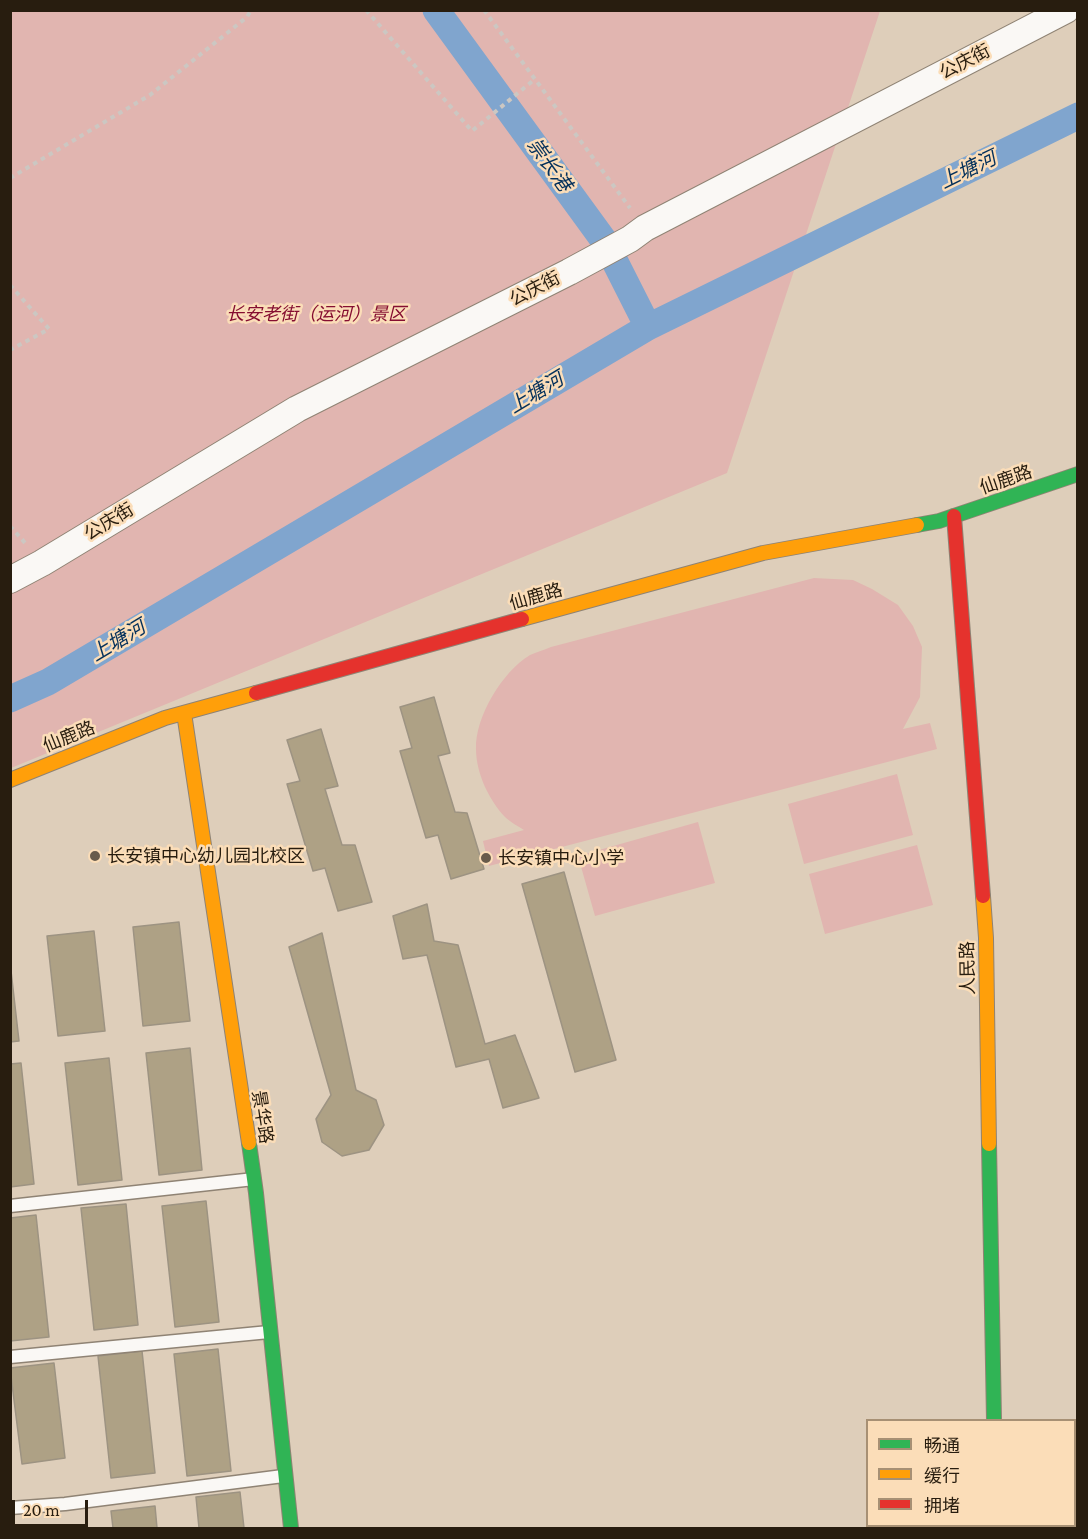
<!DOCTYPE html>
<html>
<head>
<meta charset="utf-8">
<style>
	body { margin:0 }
	#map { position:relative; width:1088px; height:1539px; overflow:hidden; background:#deceba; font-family:"Crimson Pro","Noto Sans SC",serif }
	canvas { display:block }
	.frame { position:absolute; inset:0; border:12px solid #281d0f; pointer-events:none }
	.legend { position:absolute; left:866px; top:1419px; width:210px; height:108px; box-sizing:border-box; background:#fbddb8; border:2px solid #a79074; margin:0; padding:8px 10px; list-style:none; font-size:18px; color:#281d0f }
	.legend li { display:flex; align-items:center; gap:12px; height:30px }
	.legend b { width:30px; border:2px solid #a79074 }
	.scale { position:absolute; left:12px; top:1500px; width:76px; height:27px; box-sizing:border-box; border:3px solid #281d0f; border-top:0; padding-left:8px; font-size:18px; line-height:21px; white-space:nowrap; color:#281d0f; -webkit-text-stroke:4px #fbddb8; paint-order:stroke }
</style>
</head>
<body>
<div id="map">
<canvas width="1088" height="1539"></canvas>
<div class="frame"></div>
<ul class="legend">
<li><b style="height:8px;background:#30b455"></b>畅通</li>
<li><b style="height:8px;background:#ff9f0a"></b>缓行</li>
<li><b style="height:8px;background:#e5322d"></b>拥堵</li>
</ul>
<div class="scale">20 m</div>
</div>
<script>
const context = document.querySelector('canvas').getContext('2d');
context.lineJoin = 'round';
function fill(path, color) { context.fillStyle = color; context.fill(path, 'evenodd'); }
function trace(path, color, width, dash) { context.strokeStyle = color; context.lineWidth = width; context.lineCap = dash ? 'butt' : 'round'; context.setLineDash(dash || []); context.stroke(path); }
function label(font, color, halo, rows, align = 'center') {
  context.font = font + ' "Crimson Pro","Noto Sans SC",serif'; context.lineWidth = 5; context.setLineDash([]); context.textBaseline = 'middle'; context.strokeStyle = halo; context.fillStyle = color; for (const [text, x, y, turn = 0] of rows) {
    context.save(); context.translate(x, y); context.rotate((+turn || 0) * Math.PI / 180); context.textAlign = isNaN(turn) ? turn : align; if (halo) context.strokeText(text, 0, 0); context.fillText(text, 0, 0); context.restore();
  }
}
fill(new Path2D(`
	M11,11H880L727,473L11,768Z
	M814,578L853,580L872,589L898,605L913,626L922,647L920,697L903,729L930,723L937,749L489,866L483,841L524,830C518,826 510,822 505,817C489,800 476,773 476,749C475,717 502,672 530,655C536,652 545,650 551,647Z
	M897,774L913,835L804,864L788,804Z
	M698,822L715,883L595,916L578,856Z
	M917,845L933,905L825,934L809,874Z`), '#e1b5b0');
trace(new Path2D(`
	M436,10L605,242L648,327
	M10,699L48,682L648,327L1078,116`), '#80a5ce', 27);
const building = new Path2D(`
	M434,697L450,753L438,756L455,812L467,813L484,869L451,879L438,835L426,838L400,751L412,748L400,707Z
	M321,729L338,786L325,789L342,845H355L372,902L338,911L325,868L313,871L287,784L300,781L287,740Z
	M564,872L616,1060L575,1072L522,884Z
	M427,904L434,941L458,945L485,1044L515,1035L539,1098L503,1108L489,1059L456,1067L427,955L403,959L393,916Z
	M179,922L190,1021L143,1026L133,927Z
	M94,931L105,1031L58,1036L47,936Z
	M322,933L356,1090L376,1100L384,1125L369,1150L342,1156L322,1142L316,1119L331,1095L289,947Z
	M10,962L19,1041L10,1042Z
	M190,1048L202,1170L159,1175L146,1053Z
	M109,1058L122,1180L78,1185L65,1063Z
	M21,1063L34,1184L10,1187V1064Z
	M206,1201L219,1322L175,1327L162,1206Z
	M126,1204L138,1325L94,1330L81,1208Z
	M36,1215L49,1337L10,1341V1218Z
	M218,1349L231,1471L187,1476L174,1354Z
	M142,1351L155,1473L111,1478L98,1356Z
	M54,1363L65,1458L22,1464L10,1368Z
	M240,1492L244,1528H199L196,1497Z
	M155,1506L157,1528H113L111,1511Z`);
fill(building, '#aea185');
trace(building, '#9d9382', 1.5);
const lane = new Path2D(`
	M10,1206L254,1179
	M10,1357L269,1332
	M10,1508L65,1504L283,1476`);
const street = new Path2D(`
	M10,580L42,563L297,409L569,272L630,239L645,228L1066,10`);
const fast = new Path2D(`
	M917,525L939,521L1078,474
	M249,1143L256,1193L291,1528
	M989,1144L994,1420`);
const slow = new Path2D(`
	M522,619L763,553L917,525
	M184,713L249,1143
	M10,780L165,718L256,693
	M983,896L986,938L989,1144`);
const jam = new Path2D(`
	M954,516L983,896
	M256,693L522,619
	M995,1526V1528`);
trace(lane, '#8f8374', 15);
trace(street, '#8f8374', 28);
trace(fast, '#8f8374', 16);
trace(slow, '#8f8374', 16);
trace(jam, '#8f8374', 16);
trace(new Path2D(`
	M366,10L472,131L535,79
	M484,10L630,208
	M10,178L150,95L247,17L251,10
	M10,285L49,329L10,350
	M10,526L26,544`), '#ccc7c2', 4, [4.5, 4.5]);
trace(lane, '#faf8f5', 12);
trace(street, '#faf8f5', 26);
trace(fast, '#30b455', 14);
trace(slow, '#ff9f0a', 14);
trace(jam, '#e5322d', 14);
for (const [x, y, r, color] of [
	[95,856,6,"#685b4b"],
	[486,858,6,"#685b4b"]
]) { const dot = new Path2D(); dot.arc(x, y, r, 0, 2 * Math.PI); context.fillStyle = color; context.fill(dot); trace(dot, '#fbddb8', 2); }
label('18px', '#281d0f', '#fbddb8', [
	["公庆街",965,62,-27],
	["公庆街",535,289,-27],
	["仙鹿路",1006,480,-19],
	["公庆街",109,522,-31],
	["仙鹿路",536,597,-16],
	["仙鹿路",69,737,-22],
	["人民路",968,968,-91],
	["景华路",262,1117,81]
]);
label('italic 18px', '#850e31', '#fbddb8', [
	["长安老街（运河）景区",316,314]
]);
label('18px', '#281d0f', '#fbddb8', [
	["长安镇中心幼儿园北校区",107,856],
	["长安镇中心小学",498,858]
], 'left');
label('italic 20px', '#03305b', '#fbddb8', [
	["崇长港",549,165,54],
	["上塘河",968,170,-26],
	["上塘河",536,393,-31],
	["上塘河",118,641,-31]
]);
</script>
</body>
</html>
